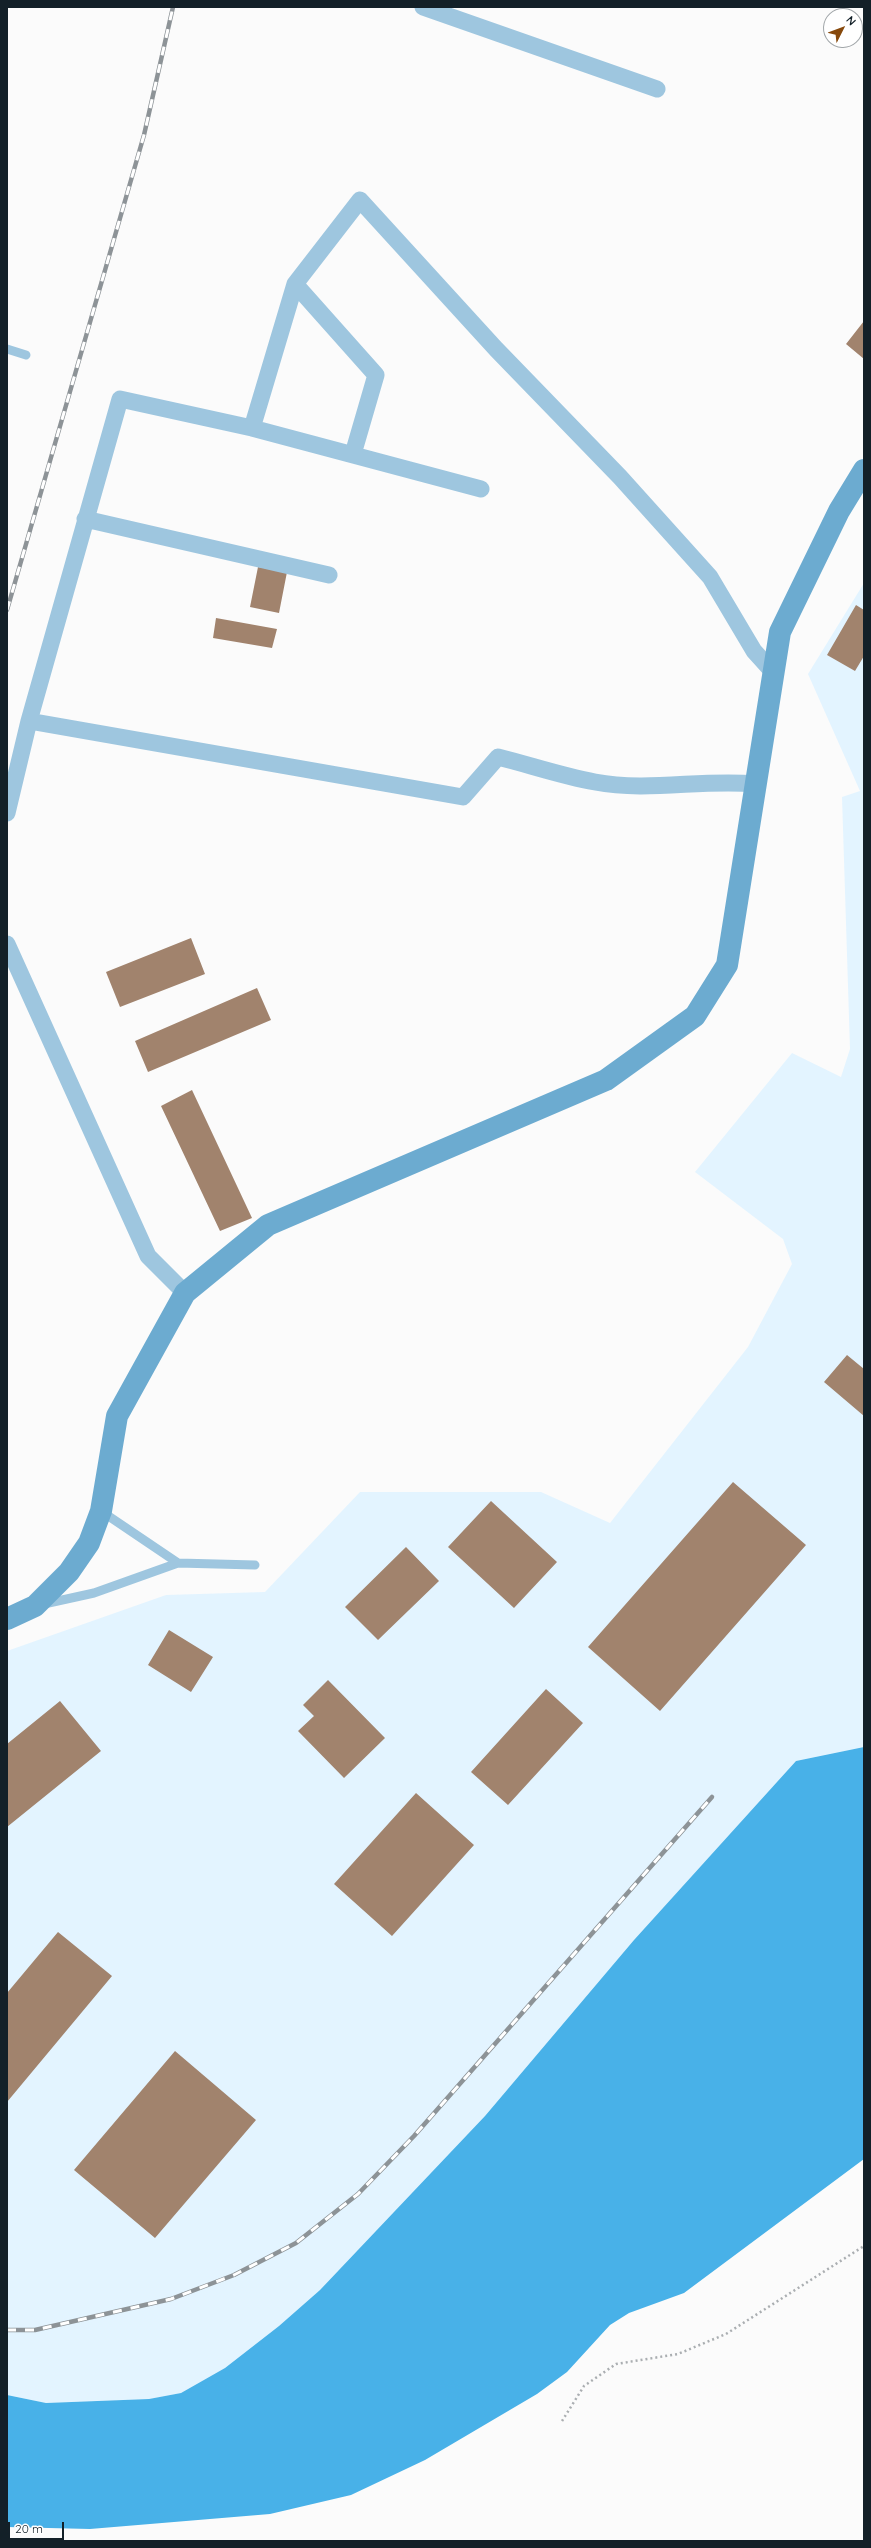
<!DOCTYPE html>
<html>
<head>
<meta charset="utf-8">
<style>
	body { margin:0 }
	#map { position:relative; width:871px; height:2548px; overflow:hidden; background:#fbfbfb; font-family:Quicksand,sans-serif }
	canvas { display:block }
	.frame { position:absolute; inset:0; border:8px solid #132028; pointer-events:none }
	.north { position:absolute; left:823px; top:8px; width:40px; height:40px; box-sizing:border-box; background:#fff; border:1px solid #a1a6a9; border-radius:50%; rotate:48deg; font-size:11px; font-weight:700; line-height:16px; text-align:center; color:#132028 }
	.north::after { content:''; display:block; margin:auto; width:14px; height:18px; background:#87490c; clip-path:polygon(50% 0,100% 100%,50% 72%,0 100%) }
	.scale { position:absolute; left:8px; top:2522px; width:56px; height:18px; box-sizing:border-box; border:2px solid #132028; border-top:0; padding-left:5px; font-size:12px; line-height:14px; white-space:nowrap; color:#132028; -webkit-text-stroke:3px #fff; paint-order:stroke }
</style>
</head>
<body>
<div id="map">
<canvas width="871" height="2548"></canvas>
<div class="frame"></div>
<div class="north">N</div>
<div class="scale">20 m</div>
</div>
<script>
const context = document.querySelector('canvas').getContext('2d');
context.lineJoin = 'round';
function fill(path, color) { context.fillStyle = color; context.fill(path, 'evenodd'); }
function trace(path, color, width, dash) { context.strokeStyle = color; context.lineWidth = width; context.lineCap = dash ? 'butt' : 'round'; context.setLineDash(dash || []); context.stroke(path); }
fill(new Path2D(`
	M864,583V1747L796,1761L634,1940L485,2116L320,2290L279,2326L225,2368L181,2393L149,2399L46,2403L7,2395V1651L166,1595L265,1592L360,1492H541L610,1523L748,1347L792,1264L783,1239L695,1172L792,1053L841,1077L850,1049L842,797L860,791L808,674Z`), '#e3f4ff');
fill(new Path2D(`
	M864,1747V2159L684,2293L629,2313L610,2325L567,2372L537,2394L425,2460L351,2495L270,2514L90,2529L7,2527V2395L46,2403L149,2399L181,2393L225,2368L279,2326L320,2290L485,2116L634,1940L796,1761Z`), '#48b1e8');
fill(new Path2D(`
	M864,321V359L846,344Z
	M258,567L287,572L279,613L250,607Z
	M856,605L864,610V656L855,671L827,655Z
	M216,618L277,629L272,648L213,638Z
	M191,938L205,974L120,1007L106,972Z
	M257,988L271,1020L148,1072L135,1041Z
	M192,1090L252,1218L220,1231L161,1106Z
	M847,1355L864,1369V1416L824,1382Z
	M733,1482L806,1545L660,1711L588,1647Z
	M491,1501L557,1562L514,1608L448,1547Z
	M406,1547L439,1581L378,1640L345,1607Z
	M169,1630L213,1657L191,1692L148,1665Z
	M328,1680L385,1738L344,1778L298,1731L314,1716L303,1705Z
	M546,1689L583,1723L508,1805L471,1772Z
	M60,1701L101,1751L7,1827V1744Z
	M416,1793L474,1845L392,1936L334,1884Z
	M58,1932L112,1976L7,2102V1993Z
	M175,2051L256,2120L155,2238L74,2170Z`), '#a1836d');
trace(new Path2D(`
	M562,2421L584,2386L616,2364L678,2354L726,2334L864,2246`), '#aaaeb1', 2.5, [2, 3]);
trace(new Path2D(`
	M7,349L26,355
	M101,1511L178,1563
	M44,1604L94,1593L178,1563L255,1565`), '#9ec6df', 9);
trace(new Path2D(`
	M423,7L657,89
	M295,284L376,375L353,454
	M252,428L481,489
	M85,519L329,575
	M29,721L463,797L498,757C530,765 562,776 595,782C648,792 702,779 755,784
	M7,813L29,721L120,399L252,428L295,284L360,200L496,349L620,477L710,577L754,651L773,672
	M7,944L148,1256L185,1293`), '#9ec6df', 17);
trace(new Path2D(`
	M7,1619L35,1606L69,1572L89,1543L101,1511L117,1416L185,1293L268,1225L606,1080L695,1016L727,965L780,632L839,511L864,470`), '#6cabd0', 22);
const rail = new Path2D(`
	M7,610L144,135L173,7
	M7,2330H35L171,2299L234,2275L296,2243L358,2194L414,2136L712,1797`);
trace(rail, '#8d9397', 4.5);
trace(rail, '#fff', 3, [9]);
</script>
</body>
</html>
